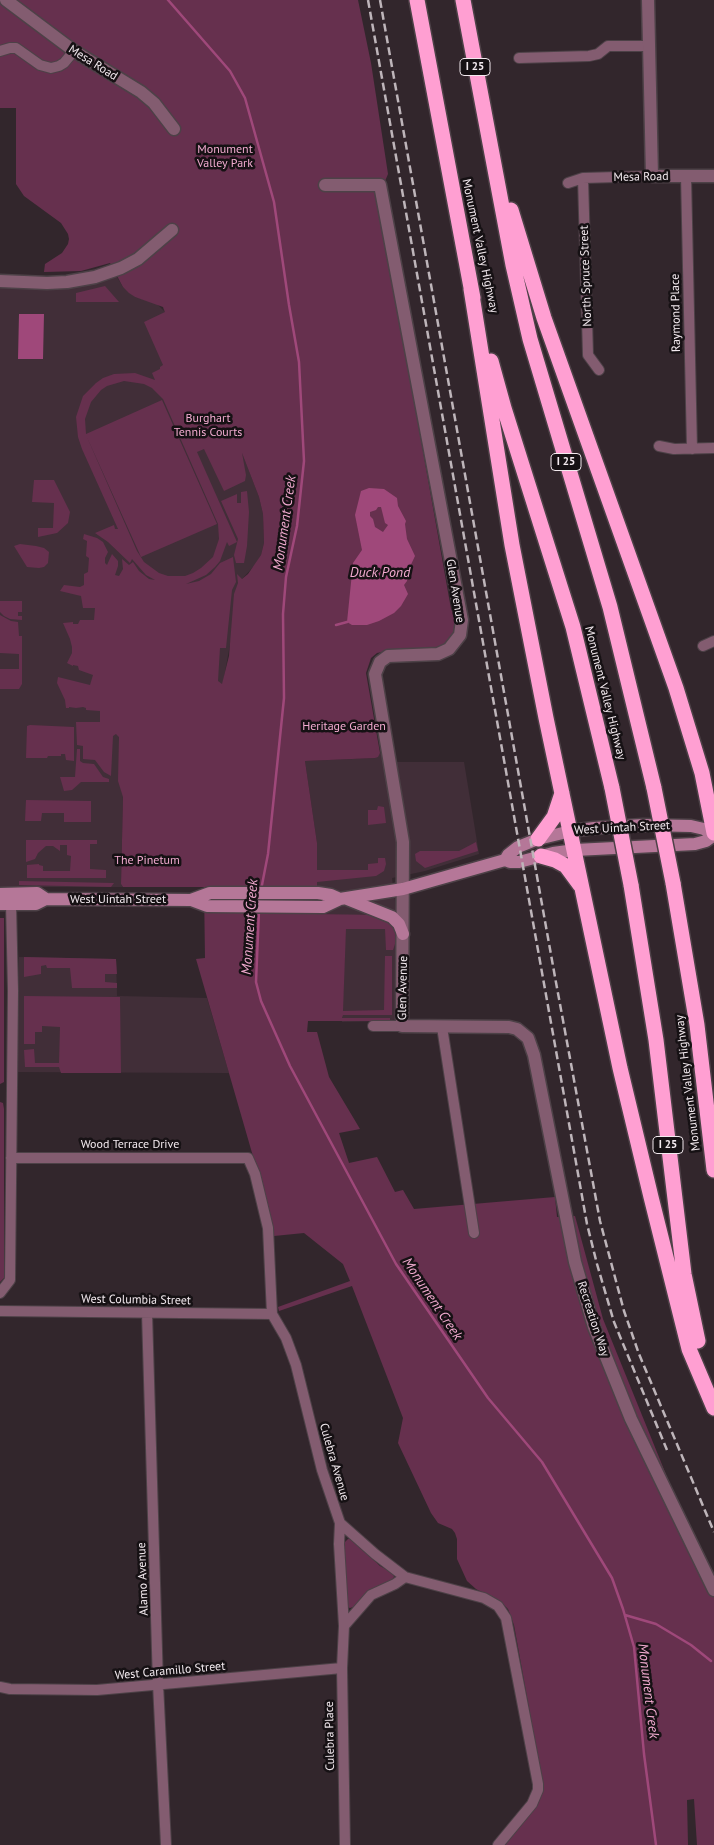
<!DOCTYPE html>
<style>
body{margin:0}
canvas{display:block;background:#32262c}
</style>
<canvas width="714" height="1845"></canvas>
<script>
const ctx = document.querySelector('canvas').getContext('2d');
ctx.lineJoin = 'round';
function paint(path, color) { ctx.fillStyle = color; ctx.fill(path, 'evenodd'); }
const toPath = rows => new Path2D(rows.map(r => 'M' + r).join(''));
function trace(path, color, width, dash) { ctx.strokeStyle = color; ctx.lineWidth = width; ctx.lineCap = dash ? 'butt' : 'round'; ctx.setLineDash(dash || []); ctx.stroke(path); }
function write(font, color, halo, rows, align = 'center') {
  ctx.font = font + ' "PT Sans",sans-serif'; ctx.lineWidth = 5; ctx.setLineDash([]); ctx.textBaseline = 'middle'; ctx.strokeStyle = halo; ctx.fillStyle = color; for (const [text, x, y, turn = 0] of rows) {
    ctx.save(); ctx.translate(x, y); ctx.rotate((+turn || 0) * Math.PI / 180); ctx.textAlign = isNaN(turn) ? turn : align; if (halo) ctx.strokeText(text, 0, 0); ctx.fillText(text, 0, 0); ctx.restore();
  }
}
paint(toPath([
 [117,277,123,287,135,297,156,303,164,311,163,307,183,328,194,345,241,450,259,497,263,514,264,543,261,555,254,566,242,579,220,699,123,797,121,884,123,887,0,887,0,288,62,289,78,287],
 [380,753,393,762,464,762,479,854,425,871,392,878,398,925,396,1019,390,1021,342,1022,346,915,317,914,317,843,305,761,375,758],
 [19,957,116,959,117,996,207,998,229,1073,17,1072]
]), '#412e38');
paint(toPath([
 [0,0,358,0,371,63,388,174,378,198,451,609,457,621,457,628,452,640,438,649,386,651,377,653,371,658,366,673,380,753,378,757,375,758,305,761,317,843,317,870,368,870,368,864,378,863,378,858,385,858,386,864,384,871,376,876,317,882,317,914,378,915,395,926,395,944,393,950,386,950,385,929,346,929,343,1011,384,1010,385,956,392,956,392,1015,343,1015,342,1018,390,1018,390,1021,308,1021,307,1032,317,1032,329,1077,360,1129,339,1133,349,1163,377,1157,395,1192,403,1190,414,1209,555,1197,557,1217,575,1216,603,1319,680,1509,714,1580,714,1845,697,1845,694,1799,687,1800,688,1845,505,1845,538,1803,543,1786,514,1625,508,1609,501,1602,476,1589,467,1581,457,1559,457,1539,455,1533,452,1529,438,1523,431,1513,398,1443,403,1418,352,1286,279,1311,278,1307,350,1281,343,1264,304,1233,274,1236,272,1222,196,959,205,958,204,887,123,887,121,884,123,797,118,781,119,737,116,734,113,736,111,776,104,772,95,760,83,759,83,746,77,745,76,722,100,722,100,711,86,710,86,708,83,707,76,708,69,707,69,708,66,708,65,700,57,683,58,677,90,685,93,675,79,670,78,666,73,665,73,666,67,663,72,653,72,647,70,639,63,623,73,622,73,624,78,624,80,620,94,620,95,608,83,608,81,596,60,591,64,585,80,587,84,585,84,574,88,572,89,558,86,556,87,541,83,539,84,534,97,538,103,542,108,552,105,558,105,563,107,565,112,554,118,561,118,566,115,575,119,576,123,569,122,559,129,565,133,562,139,571,149,579,155,580,146,575,132,559,130,563,108,542,95,533,114,525,115,529,118,529,82,449,78,437,76,417,83,396,96,383,103,378,114,374,135,373,155,380,152,373,160,369,160,367,163,365,144,322,165,312,163,307,135,297,129,293,123,287,110,263,81,271,44,272,45,264,62,253,68,244,69,239,68,234,61,223,24,196,16,184,16,108,0,108],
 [124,381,144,384,152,388,163,399,218,524,219,539,213,557,201,568,193,573,185,576,168,576,159,573,144,562,137,551,86,435,141,557,217,524,162,400,86,434,85,419,91,402,101,390,107,386],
 [204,449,224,491,245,481,246,475,242,453,259,497,263,514,264,543,261,555,248,574,242,579,237,574,238,583,234,594,229,656,222,684,218,681,220,648,226,648,232,590,236,582,233,557,220,563,211,574,199,581,186,584,206,575,215,567,220,561,227,542,229,546,237,542,197,452],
 [105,286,119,302,76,302,76,293],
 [34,480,54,480,70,512,68,523,57,533,38,537,38,528,53,528,54,503,32,502],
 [247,491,249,512,247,546,244,563,236,563,234,555,238,539,221,501,237,494,237,503,241,503,241,492],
 [20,544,36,546,44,548,49,552,48,563,44,567,39,568,27,567,14,546],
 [0,601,22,601,22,612,18,612,18,616,22,616,22,620,10,619,4,616,0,612],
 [0,615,11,621,18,622,19,636,22,636,22,684,19,689,0,689,0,669,19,669,19,654,0,653],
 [30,725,74,727,74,761,66,760,65,754,61,754,61,756,48,756,47,758,26,758,27,726],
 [77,749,80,749,80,761,83,763,94,764,103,777,109,779,109,782,81,782,72,790,64,791,60,777,75,777],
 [26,800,91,801,91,822,64,822,64,813,42,813,41,821,25,821],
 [378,806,384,807,386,823,368,825,368,810,377,810],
 [26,840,97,840,97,844,90,844,90,869,106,870,106,878,27,878,27,865,39,864,39,865,43,866,43,871,70,871,71,856,67,855,67,845,60,845,60,851,53,846,46,846,38,853,35,859,26,862],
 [476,842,478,851,425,868,416,861,415,854,420,851,459,851],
 [19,881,114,883,111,887,19,885],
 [0,918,4,918,4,1082,0,1084],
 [24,957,116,959,117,974,105,974,105,982,117,983,117,988,72,988,70,968,47,968,46,965,41,966,41,974,24,977],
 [24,996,120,997,121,1073,61,1073,59,1067,25,1067,24,1050,34,1049,35,1063,59,1063,60,1027,42,1026,42,1032,35,1032,35,1044,24,1044],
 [0,1102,3,1103,4,1109,4,1278,0,1282],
 [348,1539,351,1539,380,1566,393,1573,394,1577,392,1580,375,1588,353,1607,350,1608,347,1607,344,1543]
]), '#66304e');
paint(toPath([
 [19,314,44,314,43,359,18,359],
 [369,488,384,489,397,498,398,506,406,521,405,524,407,539,415,556,408,571,407,581,404,585,408,594,401,606,394,613,379,621,367,625,352,625,347,622,353,563,362,550,355,515,361,491],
 [378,507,381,507,385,523,388,525,383,532,375,527,373,519,370,516,370,512,376,510]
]), '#9f487a');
trace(toPath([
 [168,0,230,71,245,98,274,202,289,305,299,362,304,461,297,526,286,577,283,614,284,698,268,854,261,890],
 [336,625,347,622],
 [259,910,256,982,261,1001,290,1066,396,1264,488,1398,542,1462,612,1578,623,1609,634,1647,644,1754,656,1845],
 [625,1615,656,1624,691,1645,711,1661]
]), '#9f487a', 2.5);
const minor = toPath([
 [0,51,10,48,16,48,40,65,51,68,59,66,64,63,74,51],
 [519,58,589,56,598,54,608,46,649,46],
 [686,176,692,449],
 [583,178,588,355,599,370],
 [568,183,583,178,652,176],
 [659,446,674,449,714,448],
 [703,646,714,641],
 [373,1026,402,1026],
 [442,1027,474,1233],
 [11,1158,248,1158,255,1174,268,1228,272,1314,286,1338,296,1365,322,1470,340,1523,375,1554,405,1577,484,1598,498,1606,506,1618,538,1784,538,1790,532,1804,498,1845],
 [0,1293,10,1280,13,991,11,904],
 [0,1311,272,1314],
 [147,1313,158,1684,166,1845],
 [340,1523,339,1544,344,1626,342,1668,345,1845],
 [344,1626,371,1595,395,1584,405,1577],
 [0,1687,10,1689,97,1690,342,1668]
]);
const tertiary = toPath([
 [6,0,74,51,141,92,154,103,174,129],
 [648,0,652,176,714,176],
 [325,185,380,185,462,620,460,635,449,649,438,654,388,656,380,662,375,674,403,842,402,1026,509,1027,517,1029,528,1038,534,1055,575,1262,594,1327,631,1419,714,1590],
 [0,281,47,283,67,282,95,277,121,268,138,259,172,230]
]);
const secondary = toPath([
 [505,860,508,855,518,847,538,839,571,831,594,828,643,825,691,826,704,829,714,835],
 [0,894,37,893,46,899],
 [347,899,392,917,399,924,403,934],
 [191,900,210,893,318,893,331,895,340,899],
 [0,904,36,904,46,899,191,900,207,906,323,907,340,899,403,889,505,860,510,862,519,862,553,853,575,850,695,844,706,841,714,835]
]);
const motorway = toPath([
 [417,0,473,298],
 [463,0,513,265,530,339,610,607,654,788],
 [511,210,544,318,676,688,702,773,714,833],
 [471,289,512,545,546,718,620,1068,651,1197,689,1349,714,1408],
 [491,361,504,408,573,627,612,788],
 [538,839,554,817,562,793],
 [541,856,555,860,566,866,580,885],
 [673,883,697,1025,714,1170],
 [631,885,656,1040,684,1274,698,1341]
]);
trace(minor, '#4d4147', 12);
trace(tertiary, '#4d4147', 15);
trace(secondary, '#4d4147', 15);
trace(motorway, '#4d4147', 18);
trace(minor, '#835c70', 10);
trace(tertiary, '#835c70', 12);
trace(secondary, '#b57798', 12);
trace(motorway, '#ff9fd2', 15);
trace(toPath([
 [368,0,587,1224,597,1264,614,1322,667,1450],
 [380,0,555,977,600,1221,624,1311,639,1354,714,1532]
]), '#beb5ba', 2.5, [8, 4]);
const motorwayBridge = toPath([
 [612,788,631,885],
 [654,788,673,883]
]);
trace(motorwayBridge, '#4d4147', 18, []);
trace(motorwayBridge, '#ff9fd2', 15);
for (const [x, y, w] of [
 [475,67,30],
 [566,462,30],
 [668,1145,30]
]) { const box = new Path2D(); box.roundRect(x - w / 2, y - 8.5, w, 17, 4); ctx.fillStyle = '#161114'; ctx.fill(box); trace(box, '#f3eaef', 1); }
write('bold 11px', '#f3eaef', null, [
 ["I 25",475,67],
 ["I 25",566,462],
 ["I 25",668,1145]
]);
write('12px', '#f3eaef', '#161114', [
 ["Mesa Road",93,63,32],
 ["Mesa Road",641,177,-1],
 ["Monument Valley Highway",480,246,78],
 ["North Spruce Street",586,276,-92],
 ["Raymond Place",676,313,-91],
 ["Glen Avenue",455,591,81],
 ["Monument Valley Highway",605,693,76],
 ["West Uintah Street",622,828,-3],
 ["West Uintah Street",118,900],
 ["Glen Avenue",403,988,-89],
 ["Monument Valley Highway",688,1083,-97],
 ["Wood Terrace Drive",130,1145],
 ["West Columbia Street",136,1300,1],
 ["Recreation Way",593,1319,72],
 ["Culebra Avenue",334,1462,74],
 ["Alamo Avenue",143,1579,-92],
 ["West Caramillo Street",170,1671,-5],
 ["Culebra Place",330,1736,-91]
]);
write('12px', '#f2abd0', '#161114', [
 ["Monument",225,150],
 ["Valley Park",225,164],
 ["Burghart",208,419],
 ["Tennis Courts",208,433],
 ["Heritage Garden",344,727],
 ["The Pinetum",147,861]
]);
write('italic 14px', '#f2abd0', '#161114', [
 ["Monument Creek",285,523,-82],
 ["Duck Pond",380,573],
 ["Monument Creek",250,927,-86],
 ["Monument Creek",432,1299,56],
 ["Monument Creek",648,1691,83]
]);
</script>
